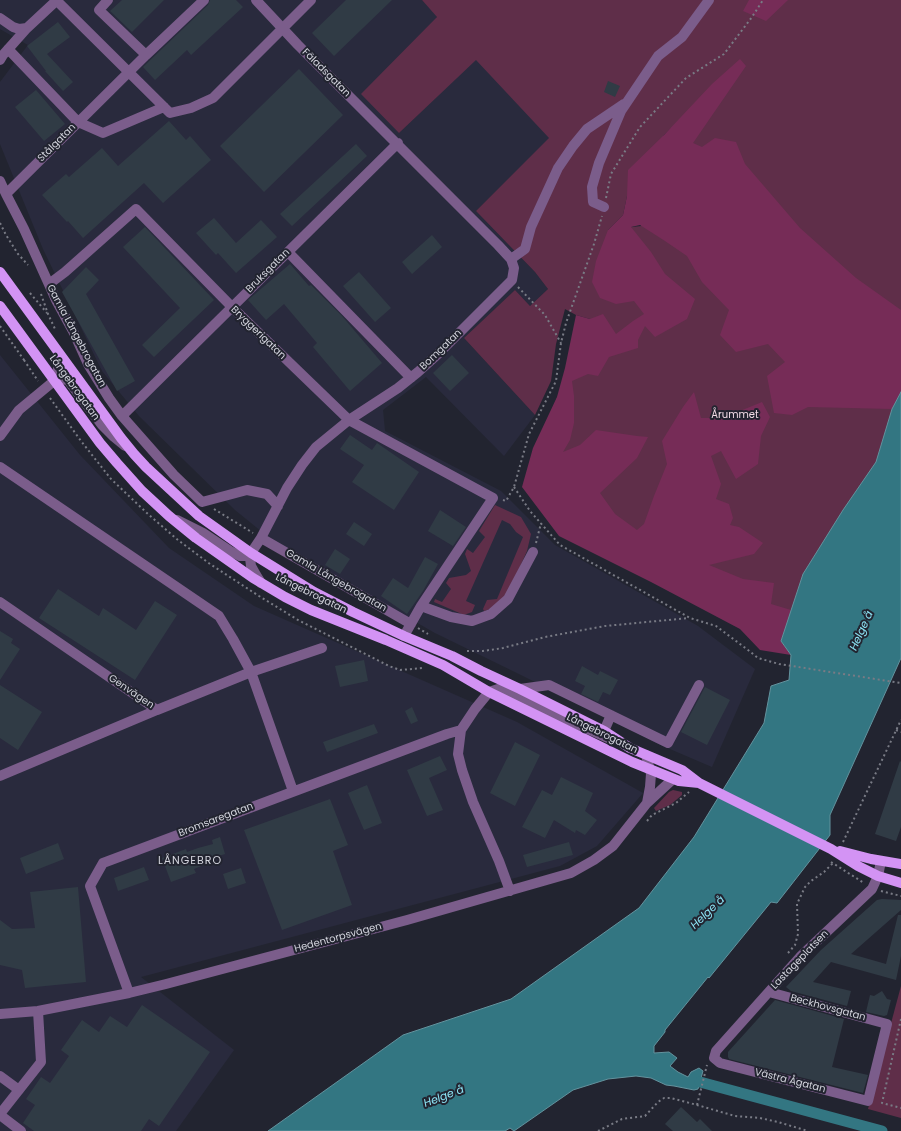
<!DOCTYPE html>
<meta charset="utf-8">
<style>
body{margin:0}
canvas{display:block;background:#222430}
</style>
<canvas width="901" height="1131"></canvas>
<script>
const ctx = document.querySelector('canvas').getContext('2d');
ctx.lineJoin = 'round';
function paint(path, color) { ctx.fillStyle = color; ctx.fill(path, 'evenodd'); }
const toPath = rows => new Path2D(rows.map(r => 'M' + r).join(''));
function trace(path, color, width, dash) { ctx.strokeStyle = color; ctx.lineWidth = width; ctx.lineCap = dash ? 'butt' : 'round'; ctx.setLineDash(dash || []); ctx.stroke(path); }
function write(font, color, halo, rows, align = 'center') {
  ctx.font = font + ' Poppins,sans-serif'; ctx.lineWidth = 4; ctx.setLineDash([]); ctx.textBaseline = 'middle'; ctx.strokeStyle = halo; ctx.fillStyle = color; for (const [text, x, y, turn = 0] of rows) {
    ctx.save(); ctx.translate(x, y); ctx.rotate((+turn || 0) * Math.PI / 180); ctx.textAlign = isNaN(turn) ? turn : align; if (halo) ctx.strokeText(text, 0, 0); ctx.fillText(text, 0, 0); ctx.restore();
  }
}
paint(toPath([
 [0,0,422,0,437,16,399,133,476,59,550,138,476,211,535,272,548,289,530,306,515,290,464,338,535,415,504,456,426,377,383,410,385,431,501,491,555,545,698,626,755,669,712,767,656,743,521,675,435,633,272,540,235,510,139,416,102,371,43,249,0,144,0,82,28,45,0,29],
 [0,355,80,455,169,548,254,606,517,722,643,793,597,846,560,866,141,977,234,1050,176,1131,0,1131]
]), '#292a3d');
paint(toPath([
 [422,0,901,0,901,455,779,641,530,462,590,319,576,315,565,309,556,344,551,381,535,415,464,338,515,290,530,306,548,289,535,272,476,211,549,138,476,60,399,133,361,94,437,17],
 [671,128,641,226,608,230,623,215,627,196,664,135],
 [495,505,521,517,531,534,527,551,514,580,505,597,494,608,484,611,483,609,487,600,497,599,523,537,516,532,510,524,502,520,466,601,475,605,472,612,464,615,434,602,435,599,442,602,451,589,446,583,449,578,466,575,471,571,465,554,467,549,473,553,485,537,479,531],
 [673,790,682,792,682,795,670,805,656,811,654,808,669,792],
 [901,986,901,1118,868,1109]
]), '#5f2e49');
paint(toPath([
 [749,0,788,0,766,21,743,11],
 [740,59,746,66,693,143,702,147,715,138,736,142,745,164,800,228,856,278,901,310,901,392,892,409,808,407,792,415,774,413,767,376,785,362,768,344,736,352,720,335,729,310,702,282,687,256,665,241,640,225,631,227,651,252,665,274,695,299,687,319,655,337,645,326,638,340,638,348,609,357,598,376,588,374,572,381,574,396,574,423,570,440,563,452,580,445,596,430,637,436,648,437,637,458,600,493,615,514,637,530,644,524,654,496,667,464,662,441,683,407,694,392,701,418,723,418,762,402,770,417,761,436,758,464,736,479,721,451,711,456,721,484,716,499,729,504,733,518,730,525,739,527,763,543,754,554,709,565,743,579,774,583,771,604,791,610,781,641,791,655,760,650,740,629,651,582,559,536,522,487,533,448,557,397,565,368,576,315,590,319,603,314,616,334,633,321,644,314,634,301,616,304,600,298,592,282,596,261,608,230,623,215,627,196,628,170,664,135,712,84]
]), '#762c57');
const water = toPath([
 [901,392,901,658,830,815,830,835,777,903,771,902,709,978,708,977,665,1030,665,1032,654,1046,654,1053,669,1052,677,1058,670,1066,678,1072,688,1077,691,1072,699,1068,703,1071,698,1089,694,1090,674,1086,666,1085,651,1078,636,1076,608,1079,573,1090,514,1131,510,1128,505,1131,268,1131,403,1035,511,999,639,908,694,837,764,723,771,686,789,680,791,655,781,641,803,574,843,510,876,462,892,409,901,392]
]);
paint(water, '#337682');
trace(water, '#63929d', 1);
trace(toPath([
 [700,1082,882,1131]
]), '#337682', 11);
paint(toPath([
 [122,0,164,0,132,32,110,11],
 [210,0,236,0,243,7,191,55,187,50,155,80,143,67,208,5],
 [346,0,392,0,334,56,312,33],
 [58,22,70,37,47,54,73,82,63,91,45,71,46,71,27,46],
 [299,69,343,115,264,192,220,146],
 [608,81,620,86,615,97,604,92],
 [36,90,65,124,44,141,15,107],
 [169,121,186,140,190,136,211,160,163,203,144,183,83,238,68,221,67,222,42,195,66,174,69,177,102,148,118,166],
 [356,144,367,156,292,226,280,214],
 [214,218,236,243,261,220,277,237,236,273,218,253,216,255,196,233],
 [145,227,214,300,154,357,142,345,180,308,123,247],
 [432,235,442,247,412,274,402,262],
 [290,264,309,286,311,285,342,316,382,363,350,391,313,347,317,343,284,304,266,320,248,300],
 [86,267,99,280,86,294,135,381,117,391,62,292],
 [359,272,391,308,375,322,343,286],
 [452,355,469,373,450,391,433,373],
 [350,435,372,450,377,443,419,472,394,510,352,482,364,465,340,449],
 [440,510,466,527,453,546,428,531],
 [354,522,372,534,364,546,346,534],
 [335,549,350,559,340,574,325,565],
 [425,557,438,564,423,591,407,614,381,596,393,578,408,588],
 [58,589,99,616,103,608,136,630,155,601,177,615,135,680,39,618],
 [0,631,13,639,11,643,20,649,0,680],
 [364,660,368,681,340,687,335,666],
 [582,666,598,675,600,671,618,680,610,695,603,692,598,702,581,694,585,686,575,681],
 [0,685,42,712,18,750,0,738],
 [705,687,730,700,707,745,681,732],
 [412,707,418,721,411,724,405,711],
 [374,724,378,733,327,752,323,742],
 [515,742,540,755,515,806,490,793],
 [440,756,447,770,429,778,443,810,427,816,407,770],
 [900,761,901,762,901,827,896,841,875,834],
 [561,777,593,793,585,811,597,820,585,835,576,830,575,833,554,820,545,838,522,827,542,790,552,795],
 [367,785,382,823,364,830,348,793],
 [330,799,348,845,333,851,352,905,282,930,244,830],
 [220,837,225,854,203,861,204,865,194,869,196,873,171,882,162,858,186,849,187,852,198,848,213,844,212,840],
 [569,842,573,855,527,867,523,855],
 [58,843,64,859,26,874,20,858],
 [144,867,149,880,118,891,114,878],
 [241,868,246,883,228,889,223,874],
 [78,887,86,982,25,988,22,970,0,965,0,920,12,929,35,928,30,892],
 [882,899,901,900,901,910,851,954,886,964,898,915,901,915,901,956,896,980,831,962,813,982,851,991,847,1006,791,991,786,987,821,950,877,900],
 [882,991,887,999,891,1000,887,1015,884,1016,866,1012,870,995,874,996],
 [775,1000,844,1019,832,1067,868,1075,863,1093,729,1059,728,1057,728,1052],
 [142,1005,210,1052,159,1126,149,1119,141,1131,34,1131,23,1123,35,1105,26,1099,41,1077,50,1083,69,1056,61,1050,82,1020,99,1032,110,1016,127,1027],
 [681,1107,697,1122,700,1119,712,1131,673,1131,665,1124]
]), '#303b45');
trace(toPath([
 [606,198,611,174,640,127,686,78,724,54,752,17,763,0],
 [0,223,6,235,18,254,28,265],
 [518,287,545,315,561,343],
 [30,293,47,313],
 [41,294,48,314,55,329],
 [0,326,24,360],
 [24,360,38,381],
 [50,398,81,441,111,479,149,515,178,540,210,564,259,596,298,620,389,666,400,670,423,668],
 [514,487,530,511,560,545,690,618,716,626,748,650,758,658,779,664,901,683],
 [503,500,506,501,514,487,529,434,556,381,561,343,566,323,594,244,602,216],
 [214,509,253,533],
 [536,543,541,523],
 [418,628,428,634],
 [467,651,483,651,503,648,545,637,605,626,689,618],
 [896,730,901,732],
 [647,821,652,815,676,803,689,792],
 [843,842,901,720],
 [831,862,864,883],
 [881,891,901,896],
 [788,953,795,945,798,934,797,904,805,887,811,881,824,872,833,863],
 [901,1019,882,1103,901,1108],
 [697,1105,707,1065],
 [598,1131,622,1119,645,1116,658,1102,664,1098,671,1098,697,1105,735,1116,760,1118,778,1122,808,1131]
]), '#797b85', 2, [2, 3]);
trace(toPath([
 [56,0,170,113,191,108,213,98,311,0],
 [108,0,99,10,146,55,204,0],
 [0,18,13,27,19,29,27,28,57,0],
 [8,49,78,122,103,133,164,107],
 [0,60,3,55,27,28],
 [0,181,6,194,24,229,56,300,73,331,88,364,109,398,122,416,174,475,202,502,247,490,267,494,278,506],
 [6,194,146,55],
 [604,207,593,202,592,187,599,163,621,111,658,56,682,37,709,0],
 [288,252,411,378],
 [511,259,525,249,531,227,558,168,573,146,587,129,624,104],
 [49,284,65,272,136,209,232,307,349,420,493,498,421,606,404,636],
 [58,353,59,364,57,373,54,381,61,379,68,380,102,425,114,437,125,446],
 [122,416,398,143],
 [0,436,19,410,54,381],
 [0,467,219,616,233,639,251,672,293,791],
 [177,520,203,533,230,551,240,556,245,556,251,553,250,558,251,566,256,575,261,583],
 [261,538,411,624],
 [251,553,261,538,287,488,302,465,316,447,349,420,398,388,418,372,438,354,512,280,514,268,511,259,498,245,298,45,256,0],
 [0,602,157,710,251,672,322,648],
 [421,606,451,617,472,621,491,614,508,599,533,552],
 [520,689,549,685,668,743,699,685],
 [604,731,611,715],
 [646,755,651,774,650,787,647,803],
 [0,776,157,710],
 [510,891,499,861,473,802,462,770,458,754,461,730,475,709,489,692,498,689,506,691,561,717,610,739],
 [769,992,887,1024,868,1101,720,1063,714,1058,716,1051,800,957,872,889,878,876,881,861],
 [129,993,90,886,103,863,447,734,461,730],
 [0,1014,38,1011,129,993,166,984,407,920,571,873,594,860,613,846,647,803,673,779],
 [0,1076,19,1090],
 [0,1114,41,1062,38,1011],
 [0,1115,21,1131]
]), '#7b5d8b', 10);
trace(toPath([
 [0,272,121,438,134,454,146,467,199,516,251,553,314,592,353,612,404,636,452,656,481,671,520,689,604,731,630,748,682,770,699,783,831,849,858,866,878,876,901,883],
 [0,306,100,443,117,463,142,491,169,516,196,538,253,578,285,597,311,610,386,640,443,665,489,692,632,762,679,781,699,783],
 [840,851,871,859,901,864]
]), '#d393f4', 10);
write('10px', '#d3d4dd', '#222430', [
 ["Fäladsgatan",326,73,45],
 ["Stålgatan",57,143,-45],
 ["Bruksgatan",268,271,-45],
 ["Bryggerigatan",258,333,44],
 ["Gamla Långebrogatan",76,336,62],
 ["Bomgatan",441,350,-44],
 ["Långebrogatan",74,388,54],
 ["Gamla Långebrogatan",336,581,30],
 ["Långebrogatan",311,594,26],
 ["Genvägen",131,692,34],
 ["Långebrogatan",602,734,26],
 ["Bromsaregatan",216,820,-21],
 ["Hedentorpsvägen",338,938,-15],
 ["Lastageplatsen",800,960,-46],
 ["Beckhovsgatan",828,1008,15],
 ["Västra Ågatan",790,1081,14]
]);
write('10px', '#f2dbe6', '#222430', [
 ["Årummet",735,415]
]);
write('italic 11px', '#8ce4f5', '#222430', [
 ["Helge å",862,631,-66],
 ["Helge å",708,913,-44],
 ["Helge å",444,1097,-21]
]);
ctx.letterSpacing = '1px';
write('11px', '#d3d4dd', '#222430', [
 ["LÅNGEBRO",190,861]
]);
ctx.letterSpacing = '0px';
</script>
